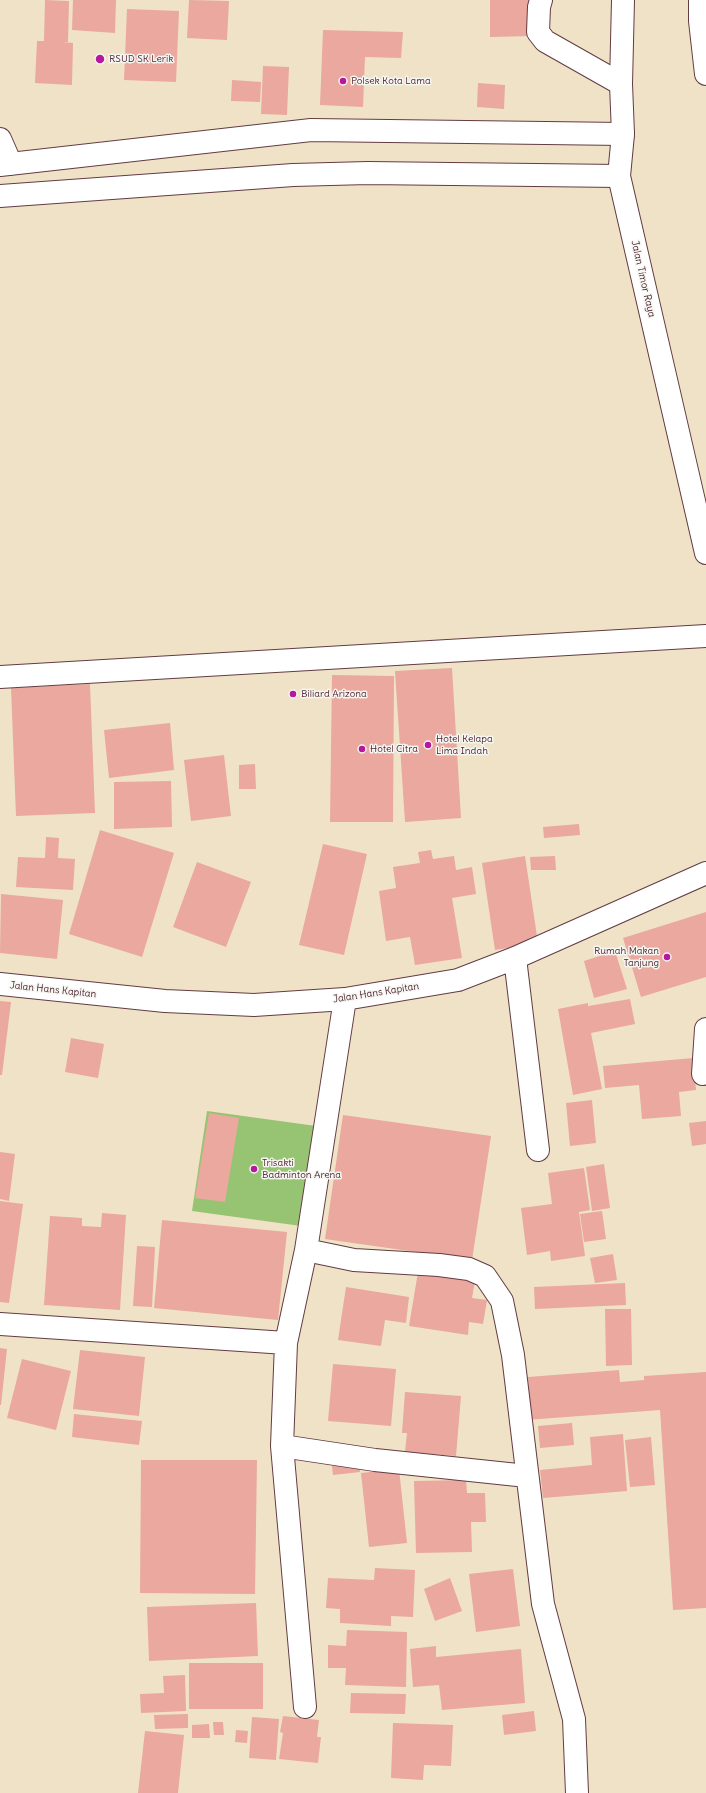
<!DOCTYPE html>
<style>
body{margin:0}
canvas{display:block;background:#efe2c7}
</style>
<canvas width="706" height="1793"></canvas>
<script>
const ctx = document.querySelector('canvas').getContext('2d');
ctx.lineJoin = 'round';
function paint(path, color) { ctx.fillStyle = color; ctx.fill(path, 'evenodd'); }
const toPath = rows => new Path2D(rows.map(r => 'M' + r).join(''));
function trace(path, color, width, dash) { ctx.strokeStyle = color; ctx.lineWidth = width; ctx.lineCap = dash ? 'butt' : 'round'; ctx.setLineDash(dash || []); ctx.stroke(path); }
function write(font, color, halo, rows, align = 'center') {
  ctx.font = font + ' Delius,sans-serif'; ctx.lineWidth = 3; ctx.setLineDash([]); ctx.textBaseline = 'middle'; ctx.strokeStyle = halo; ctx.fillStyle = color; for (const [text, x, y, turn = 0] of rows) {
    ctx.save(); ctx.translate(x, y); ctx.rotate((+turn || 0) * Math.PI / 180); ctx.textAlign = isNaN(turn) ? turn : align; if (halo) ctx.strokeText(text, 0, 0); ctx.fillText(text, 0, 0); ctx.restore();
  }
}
paint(toPath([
 [207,1111,316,1126,301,1226,192,1211]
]), '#97c472');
paint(toPath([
 [45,0,69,1,68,42,63,42,73,43,72,85,35,83,37,41,44,41],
 [73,0,116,0,115,33,72,30],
 [189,0,229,1,227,40,187,38],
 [490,0,533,0,533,36,490,37],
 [127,9,179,11,176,82,124,80],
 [323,30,403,32,401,58,365,57,363,107,320,105],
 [263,66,289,67,287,115,261,114],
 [232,80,261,82,260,102,231,101],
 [478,83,505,85,504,109,477,107],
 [452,668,461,818,405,822,395,671],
 [332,675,394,676,393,822,330,822],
 [90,684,95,813,16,816,11,688],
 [170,723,174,770,109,778,104,730],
 [224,755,231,816,191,821,184,760],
 [255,764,256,789,239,789,239,765],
 [171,781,172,827,114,829,114,782],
 [579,824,580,835,544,838,543,827],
 [100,830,174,853,142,957,69,934],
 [46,837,59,838,58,858,75,859,73,890,16,887,18,857,45,858],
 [323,844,367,854,344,955,299,945],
 [431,850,433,859,454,856,456,870,472,867,476,894,452,898,462,958,415,965,410,937,386,941,379,891,396,888,393,867,420,863,418,852],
 [525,856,538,943,495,950,482,863],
 [555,856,556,870,531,870,530,857],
 [197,862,251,882,226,947,173,927],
 [1,894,63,900,57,959,0,953],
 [706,912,706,977,641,997,623,938],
 [615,951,627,989,594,998,584,961],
 [630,999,635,1024,591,1033,602,1089,573,1095,558,1009,588,1003,588,1006],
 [0,1001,11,1002,2,1075,0,1075],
 [71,1038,104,1044,98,1078,65,1072],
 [693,1058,696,1090,679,1092,681,1116,642,1119,639,1085,605,1088,603,1066],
 [592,1100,596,1143,570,1146,566,1103],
 [209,1113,239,1118,225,1202,195,1198],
 [343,1115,491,1136,472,1260,325,1239],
 [706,1121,706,1144,692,1146,689,1123],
 [0,1152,15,1154,9,1201,0,1199],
 [604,1164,610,1208,592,1211,586,1167],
 [584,1168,590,1210,579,1212,585,1256,551,1261,550,1251,527,1255,521,1208,552,1204,548,1173],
 [0,1201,23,1204,9,1303,0,1302],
 [602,1211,606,1239,584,1242,580,1214],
 [102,1213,126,1215,120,1310,44,1305,50,1216,82,1218,82,1226,101,1227],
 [162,1220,287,1232,278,1320,154,1308],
 [137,1246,155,1247,152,1307,133,1306],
 [613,1254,617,1280,595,1283,590,1258],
 [418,1272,475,1281,472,1298,487,1300,483,1324,469,1322,468,1335,409,1326],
 [625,1283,626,1305,535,1309,534,1287],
 [346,1287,409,1297,406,1323,385,1320,381,1346,338,1340],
 [605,1309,631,1309,632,1365,606,1366],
 [0,1348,7,1349,1,1405,0,1405],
 [80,1350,145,1357,139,1416,73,1409],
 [22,1359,71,1371,56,1430,7,1418],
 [333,1364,396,1369,391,1426,328,1421],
 [619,1370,620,1382,644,1380,644,1376,706,1372,706,1608,673,1610,660,1410,526,1420,530,1411,528,1377],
 [405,1392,461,1396,456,1456,405,1452,407,1433,402,1433],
 [74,1414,142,1421,139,1445,72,1437],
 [572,1423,574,1445,540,1448,538,1426],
 [623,1434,627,1491,543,1498,540,1470,592,1465,590,1437],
 [651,1437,655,1485,630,1487,625,1440],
 [141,1460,257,1460,255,1594,140,1593],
 [359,1463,360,1472,333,1475,332,1466],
 [399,1469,407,1543,369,1547,361,1473],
 [466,1480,467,1493,485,1493,486,1522,471,1522,472,1552,416,1553,414,1481],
 [375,1568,415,1570,413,1617,391,1616,391,1626,340,1623,340,1609,326,1608,328,1578,374,1580],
 [513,1569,520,1626,476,1632,469,1574],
 [450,1578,462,1611,435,1621,424,1589],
 [256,1603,258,1656,149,1661,147,1607],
 [347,1630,407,1632,406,1687,345,1685,346,1668,328,1668,328,1645,346,1646],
 [436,1646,436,1657,521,1649,525,1703,442,1710,439,1685,413,1687,410,1649],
 [189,1663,263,1663,263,1709,189,1709],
 [185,1675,186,1711,141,1713,140,1694,164,1693,163,1676],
 [351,1693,406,1694,405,1714,350,1713],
 [534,1711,536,1731,504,1735,502,1715],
 [188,1714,188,1728,155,1729,154,1715],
 [283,1716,319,1720,317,1737,321,1737,318,1763,279,1759,283,1733,280,1732],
 [252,1717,279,1719,276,1760,249,1758],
 [213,1722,223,1722,224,1735,214,1735],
 [393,1723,453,1725,451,1766,424,1765,423,1780,391,1778],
 [209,1724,210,1738,192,1738,192,1725],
 [236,1730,248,1731,247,1743,235,1742],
 [145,1731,184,1735,178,1793,138,1793]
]), '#eaa89f');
const minor = toPath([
 [541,0,539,7,538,32,545,41,621,84],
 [700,0,700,21,706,74],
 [0,139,11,164],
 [0,165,311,130,623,134],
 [0,196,293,175,368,173,619,176],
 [0,677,706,636],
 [515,958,538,1150],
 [0,984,165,1001,254,1005,345,999,458,980,515,958,706,873],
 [345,999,306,1250,354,1260,439,1265,469,1269,485,1276,502,1301,513,1355,543,1604,574,1719,577,1793],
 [703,1074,706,1029],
 [0,1324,286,1343],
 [282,1446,375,1460,527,1476],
 [305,1707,282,1446,286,1343,306,1250]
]);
const highway = toPath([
 [623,0,621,84,623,134,619,176,706,553]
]);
trace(minor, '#633c42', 24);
trace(highway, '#633c42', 24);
trace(minor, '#fff', 22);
trace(highway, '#fff', 22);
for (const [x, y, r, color] of [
 [100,59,5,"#b5179e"],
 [343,81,4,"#b5179e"],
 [293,694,4,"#b5179e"],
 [428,745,4,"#b5179e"],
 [362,749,4,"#b5179e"],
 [667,957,4,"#b5179e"],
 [254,1169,4,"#b5179e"]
]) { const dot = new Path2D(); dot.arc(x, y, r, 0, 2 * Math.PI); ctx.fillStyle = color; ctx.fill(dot); trace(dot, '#f6f6f2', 1.5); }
write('10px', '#4a1f2b', '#f6f6f2', [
 ["RSUD SK Lerik",109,59],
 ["Polsek Kota Lama",351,81],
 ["Biliard Arizona",301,694],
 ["Hotel Kelapa",436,739],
 ["Lima Indah",436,751],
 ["Hotel Citra",370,749],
 ["Rumah Makan",659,951,"right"],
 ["Tanjung",659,963,"right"],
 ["Trisakti",262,1163],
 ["Badminton Arena",262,1175]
], 'left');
write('10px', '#4a1f2b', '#f6f6f2', [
 ["Jalan Timor Raya",643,279,77],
 ["Jalan Hans Kapitan",53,990,6],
 ["Jalan Hans Kapitan",376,993,-9]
]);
</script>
